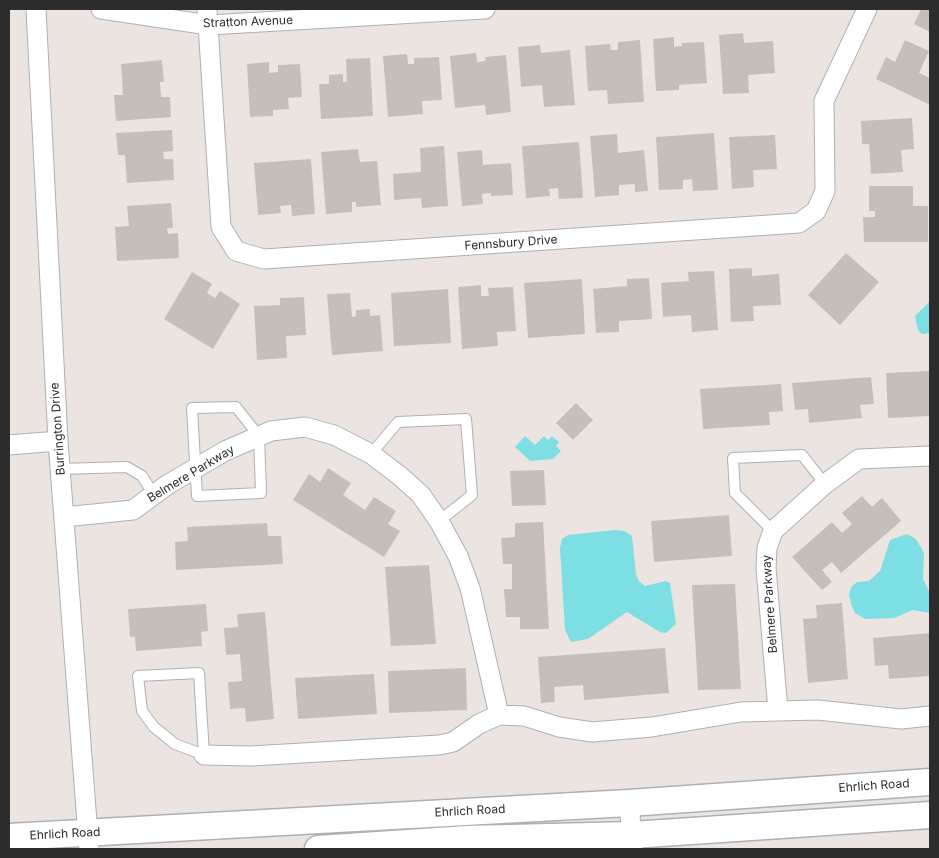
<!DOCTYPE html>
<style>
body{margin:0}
#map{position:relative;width:939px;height:858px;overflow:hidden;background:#ece4e0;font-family:Inter,sans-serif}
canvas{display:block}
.frame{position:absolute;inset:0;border:10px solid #2c2c2c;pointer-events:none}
</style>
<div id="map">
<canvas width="939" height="858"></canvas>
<div class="frame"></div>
</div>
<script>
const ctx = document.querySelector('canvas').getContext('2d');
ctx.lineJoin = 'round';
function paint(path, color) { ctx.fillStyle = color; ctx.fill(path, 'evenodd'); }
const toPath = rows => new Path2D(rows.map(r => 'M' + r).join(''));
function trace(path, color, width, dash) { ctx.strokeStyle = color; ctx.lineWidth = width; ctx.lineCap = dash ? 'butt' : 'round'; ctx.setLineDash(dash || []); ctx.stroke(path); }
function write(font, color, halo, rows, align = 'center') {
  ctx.font = font + ' Inter,sans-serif'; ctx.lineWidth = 4; ctx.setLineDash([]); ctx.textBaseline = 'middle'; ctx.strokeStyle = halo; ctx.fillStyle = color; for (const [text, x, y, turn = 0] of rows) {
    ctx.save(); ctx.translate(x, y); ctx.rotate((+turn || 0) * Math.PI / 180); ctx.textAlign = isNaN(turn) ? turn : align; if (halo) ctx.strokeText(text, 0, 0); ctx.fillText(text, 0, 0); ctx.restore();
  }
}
paint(toPath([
 [930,301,930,333,922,334,918,330,915,316],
 [525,436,535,445,544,436,548,440,552,436,559,442,556,446,561,451,553,459,530,461,515,447],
 [615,530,624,531,632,536,636,575,639,581,645,586,666,581,670,583,676,624,666,633,660,632,627,612,588,639,571,642,565,630,560,548,562,539,568,535],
 [907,534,916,539,924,553,923,579,930,593,930,613,913,610,894,618,865,619,855,613,851,604,849,595,851,587,857,582,869,581,880,571,890,540]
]), '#7ddfe4');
paint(toPath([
 [921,9,930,9,930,32,914,24],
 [743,33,744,43,773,41,775,73,748,75,749,93,723,94,719,35],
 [674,37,674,47,682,46,682,43,704,42,707,83,679,85,679,90,656,91,653,39],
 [640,40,644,102,608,104,607,90,588,91,585,46,610,44,611,50,618,50,618,42],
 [905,40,929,51,919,73,930,78,930,105,876,79,886,57,895,62],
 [540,45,541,53,570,50,575,105,544,107,542,85,521,87,518,47],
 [476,53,477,62,486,61,485,57,506,55,511,112,486,115,485,105,455,108,450,56],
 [407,54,408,64,414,64,414,58,439,57,442,100,422,101,423,114,388,117,383,56],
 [370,58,373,116,321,119,319,84,329,84,329,75,343,74,343,82,347,82,346,59],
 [162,60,164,82,160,82,161,97,170,97,171,117,116,121,114,95,123,95,121,64],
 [269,62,269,73,278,72,278,65,300,64,302,97,288,98,289,109,273,110,273,116,250,117,247,64],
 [912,118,914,149,901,150,903,172,871,174,869,144,862,144,861,121],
 [172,130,173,151,163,152,164,159,173,159,174,180,127,183,125,155,118,155,116,133],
 [714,133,718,190,693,191,692,179,683,180,683,189,659,190,656,137],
 [617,134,618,153,644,150,648,191,635,192,635,184,619,185,619,195,595,197,590,136],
 [775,135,777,169,753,170,754,187,732,189,729,137],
 [579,142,583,198,559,199,558,188,549,189,550,196,526,198,522,146],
 [444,146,448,206,422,208,421,198,394,200,393,174,421,172,420,148],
 [358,149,360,162,377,161,381,205,356,207,356,202,352,202,352,212,326,214,321,152],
 [482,150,483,165,511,163,513,195,491,196,491,193,482,194,483,204,462,206,457,152],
 [311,159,315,214,292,216,291,205,280,206,281,213,258,215,254,163],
 [869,186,913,186,913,206,928,206,928,242,864,242,863,217,875,217,875,211,869,211],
 [171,203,173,228,167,228,168,234,178,233,179,258,117,261,115,227,129,226,127,206],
 [846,253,879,282,840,325,808,295],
 [752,268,752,276,779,274,781,305,753,306,754,321,731,322,729,269],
 [714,271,718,330,692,332,691,315,663,317,661,283,689,281,688,272],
 [192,272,212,284,207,293,215,298,220,291,240,304,213,349,164,319],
 [649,278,652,319,619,321,619,332,596,333,593,289,627,286,627,279],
 [582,279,585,334,528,338,524,283],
 [481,285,481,296,489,296,488,288,513,287,516,331,497,332,498,346,462,349,458,287],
 [448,289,451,343,394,346,391,293],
 [350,293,352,317,356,316,356,310,370,309,370,316,380,315,383,351,332,355,327,294],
 [304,297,306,335,286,336,287,358,257,360,254,306,280,305,280,298],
 [930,371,930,416,888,418,886,373],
 [871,377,874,404,860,405,862,418,809,423,808,409,795,410,792,383],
 [781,384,783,411,769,412,770,425,703,429,700,389],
 [576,403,593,420,573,440,556,423],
 [328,468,351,483,343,495,365,510,374,497,396,511,388,524,400,531,384,557,293,500,309,474,320,482],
 [544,470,546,505,512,506,510,471],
 [862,496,872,507,882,498,901,521,841,573,832,562,822,570,832,582,822,590,792,557,832,522,842,533,852,524,842,513],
 [729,515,732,556,654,562,651,521],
 [543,522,549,629,520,629,520,617,506,617,504,589,512,589,512,564,503,564,501,538,515,537,515,523],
 [267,523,268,536,281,536,283,564,176,570,175,542,188,541,187,527],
 [429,565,436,644,391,646,385,567],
 [735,584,741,689,698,690,692,585],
 [842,603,848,679,808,683,803,619,817,618,816,605],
 [206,604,208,631,201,632,202,646,136,651,135,637,130,637,128,609],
 [265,612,274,719,246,722,245,708,230,709,228,682,242,681,240,654,226,655,224,628,238,627,237,614],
 [930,633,930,676,889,679,888,665,875,666,873,638],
 [665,648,669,693,584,700,583,685,554,687,555,702,541,703,538,657],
 [466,668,467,710,389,713,388,671],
 [374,674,377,714,298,719,295,678]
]), '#c5bfbb');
const lane = toPath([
 [236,407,259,436,261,493,197,496,192,408,236,407],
 [371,454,398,422,466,419,472,495,439,521],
 [60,469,127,467,142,476,154,495],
 [773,531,735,493,733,458,802,455,825,484],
 [199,673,204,755,175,744,154,727,142,711,138,676,199,673]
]);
const street = toPath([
 [36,9,58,441,89,849],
 [101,9,209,25,485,9],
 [207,9,221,227,236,251,264,259,799,223,816,211,825,191,824,101,867,9],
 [9,445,58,441],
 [64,517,133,510,167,485,225,451,271,431,305,427,334,435,371,454,400,476,421,495,439,521,458,556,470,588,499,715],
 [778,711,766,568,767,548,773,531,825,484,859,459,930,456],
 [204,755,251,756,439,745,453,742,479,724,499,715,524,716,559,727,592,732,652,727,741,712,778,711,818,710,901,719,930,716],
 [629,803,633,849]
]);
const secondary = toPath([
 [9,837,629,803,930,782],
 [318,849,468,839,632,835,930,815]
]);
trace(lane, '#acb1b7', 12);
trace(street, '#acb1b7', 21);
trace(secondary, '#acb1b7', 29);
trace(lane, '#fff', 10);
trace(street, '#fff', 19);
trace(secondary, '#fff', 26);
write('12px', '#2c2c2c', '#fff', [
 ["Stratton Avenue",248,22,-2],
 ["Fennsbury Drive",511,243,-4],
 ["Burrington Drive",58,429,-94],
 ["Belmere Parkway",191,474,-31],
 ["Belmere Parkway",770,604,-94],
 ["Ehrlich Road",874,786,-4],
 ["Ehrlich Road",470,811,-3],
 ["Ehrlich Road",65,834,-3]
]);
</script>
